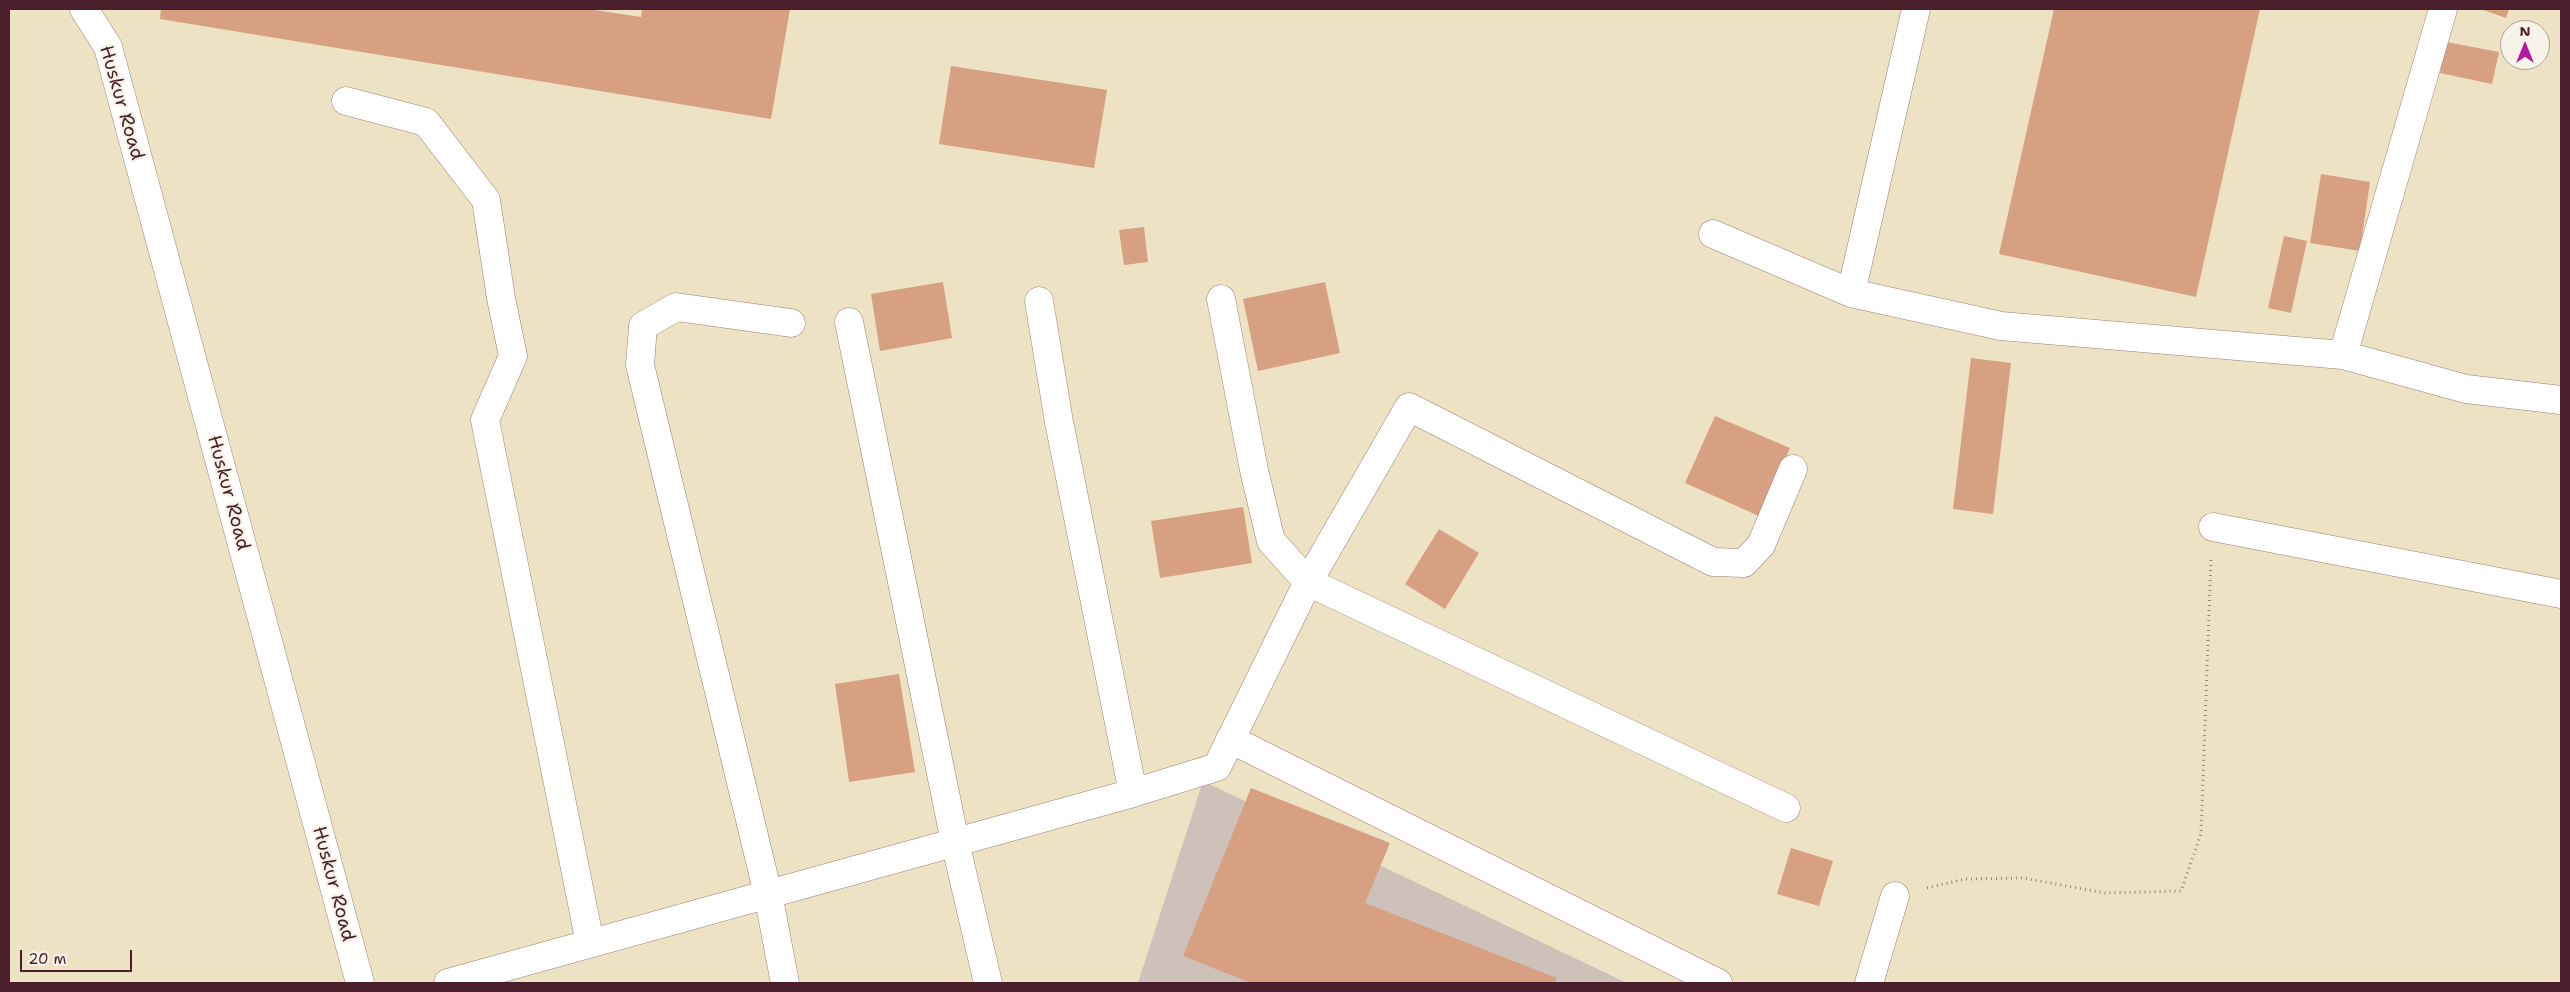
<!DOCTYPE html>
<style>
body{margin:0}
#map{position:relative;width:2570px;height:992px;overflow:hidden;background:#ede2c3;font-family:"Shantell Sans",sans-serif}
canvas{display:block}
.frame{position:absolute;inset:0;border:10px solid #4a1f2b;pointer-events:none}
.north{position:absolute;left:2500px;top:20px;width:50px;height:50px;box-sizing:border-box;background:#f7f3e8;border:1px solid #b29e9c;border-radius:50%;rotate:0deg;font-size:14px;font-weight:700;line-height:20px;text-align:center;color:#4a1f2b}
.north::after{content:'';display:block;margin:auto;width:18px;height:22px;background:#b5179e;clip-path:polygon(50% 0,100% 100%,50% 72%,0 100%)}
.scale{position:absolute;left:20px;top:950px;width:112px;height:22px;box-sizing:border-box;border:2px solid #4a1f2b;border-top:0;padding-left:6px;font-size:15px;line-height:18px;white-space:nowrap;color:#4a1f2b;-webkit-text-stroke:4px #f7f3e8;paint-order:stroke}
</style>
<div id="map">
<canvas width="2570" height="992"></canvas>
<div class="frame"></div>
<div class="north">N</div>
<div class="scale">20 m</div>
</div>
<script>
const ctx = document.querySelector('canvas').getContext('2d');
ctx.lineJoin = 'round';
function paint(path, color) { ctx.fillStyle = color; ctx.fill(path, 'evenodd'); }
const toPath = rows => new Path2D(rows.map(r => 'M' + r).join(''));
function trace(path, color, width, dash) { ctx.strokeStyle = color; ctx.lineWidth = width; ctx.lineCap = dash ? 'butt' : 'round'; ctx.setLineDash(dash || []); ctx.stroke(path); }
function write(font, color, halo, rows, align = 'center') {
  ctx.font = font + ' "Shantell Sans",sans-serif'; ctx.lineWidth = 4.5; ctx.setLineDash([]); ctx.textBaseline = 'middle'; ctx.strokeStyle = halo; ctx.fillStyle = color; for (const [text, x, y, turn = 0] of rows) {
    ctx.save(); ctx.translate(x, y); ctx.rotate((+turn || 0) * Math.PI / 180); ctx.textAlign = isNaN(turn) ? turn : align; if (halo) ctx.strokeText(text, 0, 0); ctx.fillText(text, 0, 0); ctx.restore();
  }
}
paint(toPath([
 [1203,781,1627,983,1138,983]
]), '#cec1ba');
paint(toPath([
 [161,9,588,9,641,17,642,9,790,9,771,119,160,19],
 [2054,9,2260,9,2196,297,1999,254],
 [2481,9,2509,9,2506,18],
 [2446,42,2499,52,2492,84,2440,73],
 [951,66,1107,90,1094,168,939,144],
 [2321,174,2370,182,2360,251,2310,243],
 [1144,227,1148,262,1124,265,1119,230],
 [2284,236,2307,241,2291,313,2268,308],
 [943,282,952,338,880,351,871,294],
 [1325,282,1340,353,1258,371,1243,299],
 [1971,358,2011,363,1993,514,1953,509],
 [1715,416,1790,448,1759,516,1685,483],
 [1243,507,1252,563,1160,578,1151,521],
 [1439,529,1479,553,1445,609,1405,584],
 [899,674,915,772,849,782,835,684],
 [1251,788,1390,843,1365,903,1557,978,1555,983,1251,983,1183,956],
 [1791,848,1833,861,1819,906,1777,894]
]), '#d7a082');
const minor = toPath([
 [84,9,108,47,360,983],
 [346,101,426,122,486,200,501,298,513,356,485,420,590,943],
 [1713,234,1851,293,2001,326,2343,355,2466,389,2561,400],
 [1851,293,1916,9],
 [1221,299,1254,470,1271,541,1308,582,1786,808],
 [1039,301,1059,422,1133,793],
 [849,322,955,842,988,983],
 [2343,355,2443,9],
 [2213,527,2561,594],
 [1230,739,1718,983],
 [448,983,1133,793,1217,767,1308,582,1409,407,1713,562,1744,563,1761,545,1793,469],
 [785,983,768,894,640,365,643,326,676,307,791,323],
 [1869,983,1895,896]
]);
trace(minor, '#9c8077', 29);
trace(toPath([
 [1927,888,1965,879,2023,878,2105,893,2181,891,2201,834,2211,559]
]), '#9c8077', 3, [1, 4]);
trace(minor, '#fff', 28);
write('19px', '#4a1f2b', '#f7f3e8', [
 ["Huskur Road",121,103,74],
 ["Huskur Road",228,493,75],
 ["Huskur Road",333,884,75]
]);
</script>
